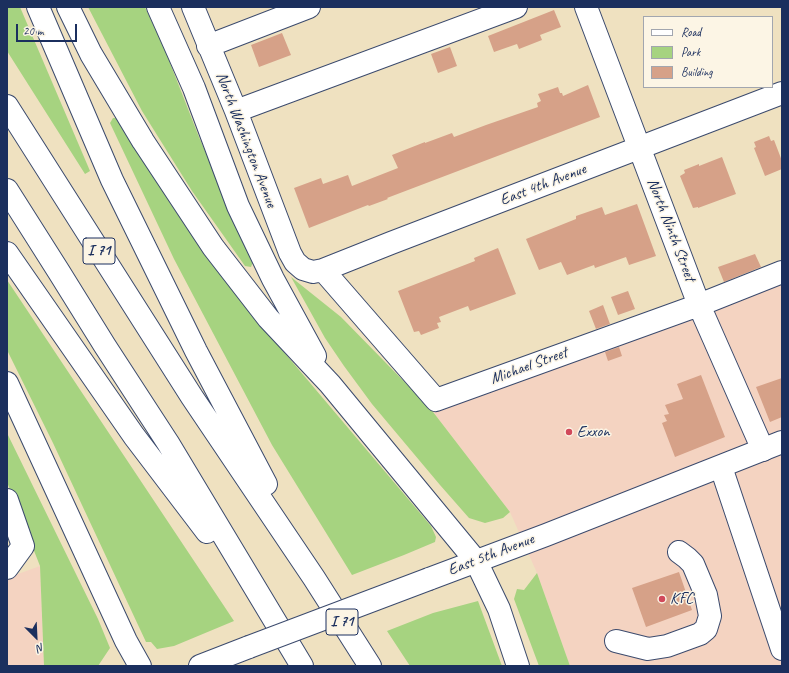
<!DOCTYPE html>
<style>
body{margin:0}
#map{position:relative;width:789px;height:673px;overflow:hidden;background:#efe1c0;font-family:Caveat,sans-serif}
canvas{display:block}
.frame{position:absolute;inset:0;border:8px solid #1b2f5e;pointer-events:none}
.legend{position:absolute;left:643px;top:16px;width:130px;height:72px;box-sizing:border-box;background:#fcf5e5;border:1px solid #a2a6af;margin:0;padding:5px 7px;list-style:none;font-size:12px;color:#1b2f5e}
.legend li{display:flex;align-items:center;gap:8px;height:20px}
.legend b{width:20px;border:1px solid #a2a6af}
.north{position:absolute;left:16px;top:617px;width:40px;height:40px;-webkit-text-stroke:3px #fcf5e5;paint-order:stroke;rotate:156deg;font-size:11px;font-weight:700;line-height:16px;text-align:center;color:#1b2f5e}
.north::after{content:'';display:block;margin:auto;width:14px;height:18px;background:#1b2f5e;clip-path:polygon(50% 0,100% 100%,50% 72%,0 100%)}
.scale{position:absolute;left:16px;top:24px;width:61px;height:18px;box-sizing:border-box;border:2px solid #1b2f5e;border-top:0;padding-left:5px;font-size:12px;line-height:14px;white-space:nowrap;color:#1b2f5e;-webkit-text-stroke:3px #fcf5e5;paint-order:stroke}
</style>
<div id="map">
<canvas width="789" height="673"></canvas>
<div class="frame"></div>
<ul class="legend">
<li><b style="height:5px;background:#fff"></b>Road</li>
<li><b style="height:11px;background:#a6d380"></b>Park</li>
<li><b style="height:11px;background:#d6a188"></b>Building</li>
</ul>
<div class="north">N</div>
<div class="scale">20 m</div>
</div>
<script>
const ctx = document.querySelector('canvas').getContext('2d');
ctx.lineJoin = 'round';
function paint(path, color) { ctx.fillStyle = color; ctx.fill(path, 'evenodd'); }
const toPath = rows => new Path2D(rows.map(r => 'M' + r).join(''));
function trace(path, color, width, dash) { ctx.strokeStyle = color; ctx.lineWidth = width; ctx.lineCap = dash ? 'butt' : 'round'; ctx.setLineDash(dash || []); ctx.stroke(path); }
function write(font, color, halo, rows, align = 'center') {
  ctx.font = font + ' Caveat,sans-serif'; ctx.lineWidth = 3; ctx.setLineDash([]); ctx.textBaseline = 'middle'; ctx.strokeStyle = halo; ctx.fillStyle = color; for (const [text, x, y, turn = 0] of rows) {
    ctx.save(); ctx.translate(x, y); ctx.rotate((+turn || 0) * Math.PI / 180); ctx.textAlign = isNaN(turn) ? turn : align; if (halo) ctx.strokeText(text, 0, 0); ctx.fillText(text, 0, 0); ctx.restore();
  }
}
paint(toPath([
 [782,273,782,666,570,666,537,573,510,512,430,408],
 [40,566,44,666,7,666,7,578]
]), '#f4d3c1');
paint(toPath([
 [7,7,20,7,90,171,85,174,7,51],
 [88,7,145,7,163,45,199,137,253,262,251,267,245,266,192,191,142,111],
 [113,118,118,118,170,203,204,253,245,306,431,526,436,537,435,542,404,555,352,575,272,445,174,259,110,123],
 [291,277,341,317,430,408,510,512,503,518,485,523,469,518,440,485,372,404,344,366,325,338],
 [7,280,234,621,174,646,157,649,151,642,146,642,53,443,7,350],
 [7,433,98,619,110,648,98,666,44,666,40,566,7,482],
 [537,573,570,666,539,666,514,599,517,589,524,590],
 [478,601,502,666,410,666,387,631,433,613]
]), '#a6d380');
paint(toPath([
 [554,10,561,27,540,35,542,40,519,49,517,44,494,52,488,36],
 [282,33,291,55,259,67,251,45],
 [450,47,457,66,438,73,431,54],
 [588,85,600,117,387,198,388,199,369,206,368,205,309,228,294,188,321,178,323,184,348,175,352,186,398,168,392,155,425,142,425,143,452,133,454,137,486,125,538,107,537,103,541,101,538,94,558,87,560,93,562,93,563,96],
 [769,136,771,141,774,140,782,161,782,169,765,176,754,148,756,147,754,142],
 [722,157,736,194,698,208,698,207,693,208,680,176,685,173,684,170,699,164,699,166],
 [637,204,656,256,629,265,626,257,595,268,594,265,567,275,561,262,539,270,526,239,576,219,576,216,602,207,605,215],
 [498,248,516,294,470,311,468,306,439,317,441,322,437,323,439,328,421,335,419,331,414,332,398,291,475,261,474,258],
 [755,254,761,267,724,282,718,267],
 [628,291,635,309,618,315,611,297],
 [603,305,610,324,596,329,589,311],
 [619,347,622,356,608,361,605,352],
 [701,375,725,437,675,457,662,423,667,421,664,415,669,414,665,405,683,399,677,384],
 [782,378,782,417,770,422,756,387],
 [679,572,692,610,646,627,632,588]
]), '#d6a188');
const minor = toPath([
 [193,7,236,111,290,253,295,262,303,269,313,272,323,270,391,243,782,93],
 [586,7,699,305,763,450],
 [208,46,309,7],
 [236,111,516,7],
 [323,270,436,400,699,305,782,272],
 [721,467,782,649],
 [7,500,23,546,7,568],
 [616,641,648,649,667,646,700,634,706,629,710,616,706,595,693,564,687,558,679,552]
]);
const major = toPath([
 [429,579,546,535,782,442],
 [200,666,249,647]
]);
const highway = toPath([
 [38,7,112,180,196,351,266,484],
 [68,7,91,54,143,141,213,247,268,318,330,384,476,561,499,609,518,666],
 [158,7,194,88,238,206,273,279,315,356],
 [7,106,192,397,314,578,370,666],
 [7,190,59,272,105,346,168,443,302,666],
 [7,253,134,436,207,532],
 [7,383,126,641,140,666]
]);
trace(minor, '#3b4a6d', 24);
trace(major, '#3b4a6d', 24);
trace(highway, '#3b4a6d', 24);
trace(minor, '#fff', 22);
trace(major, '#fff', 22);
trace(highway, '#fff', 22);
const majorBridge = toPath([
 [249,647,429,579]
]);
trace(majorBridge, '#3b4a6d', 24, []);
trace(majorBridge, '#fff', 22);
for (const [x, y, r, color] of [
 [569,432,4,"#d1495b"],
 [662,599,4,"#d1495b"]
]) { const dot = new Path2D(); dot.arc(x, y, r, 0, 2 * Math.PI); ctx.fillStyle = color; ctx.fill(dot); trace(dot, '#fcf5e5', 1.5); }
for (const [x, y, w] of [
 [99,251,32],
 [342,622,32]
]) { const box = new Path2D(); box.roundRect(x - w / 2, y - 13, w, 26, 3); ctx.fillStyle = '#fcf5e5'; ctx.fill(box); trace(box, '#1b2f5e', 1); }
write('bold 15px', '#1b2f5e', null, [
 ["I 71",99,251],
 ["I 71",342,622]
]);
write('16px', '#1b2f5e', '#fcf5e5', [
 ["North Washington Avenue",246,140,69],
 ["East 4th Avenue",543,185,-21],
 ["North Ninth Street",671,230,69],
 ["Michael Street",529,366,-20],
 ["East 5th Avenue",491,555,-21]
]);
write('16px', '#1b2f5e', '#fcf5e5', [
 ["Exxon",577,432],
 ["KFC",670,599]
], 'left');
</script>
